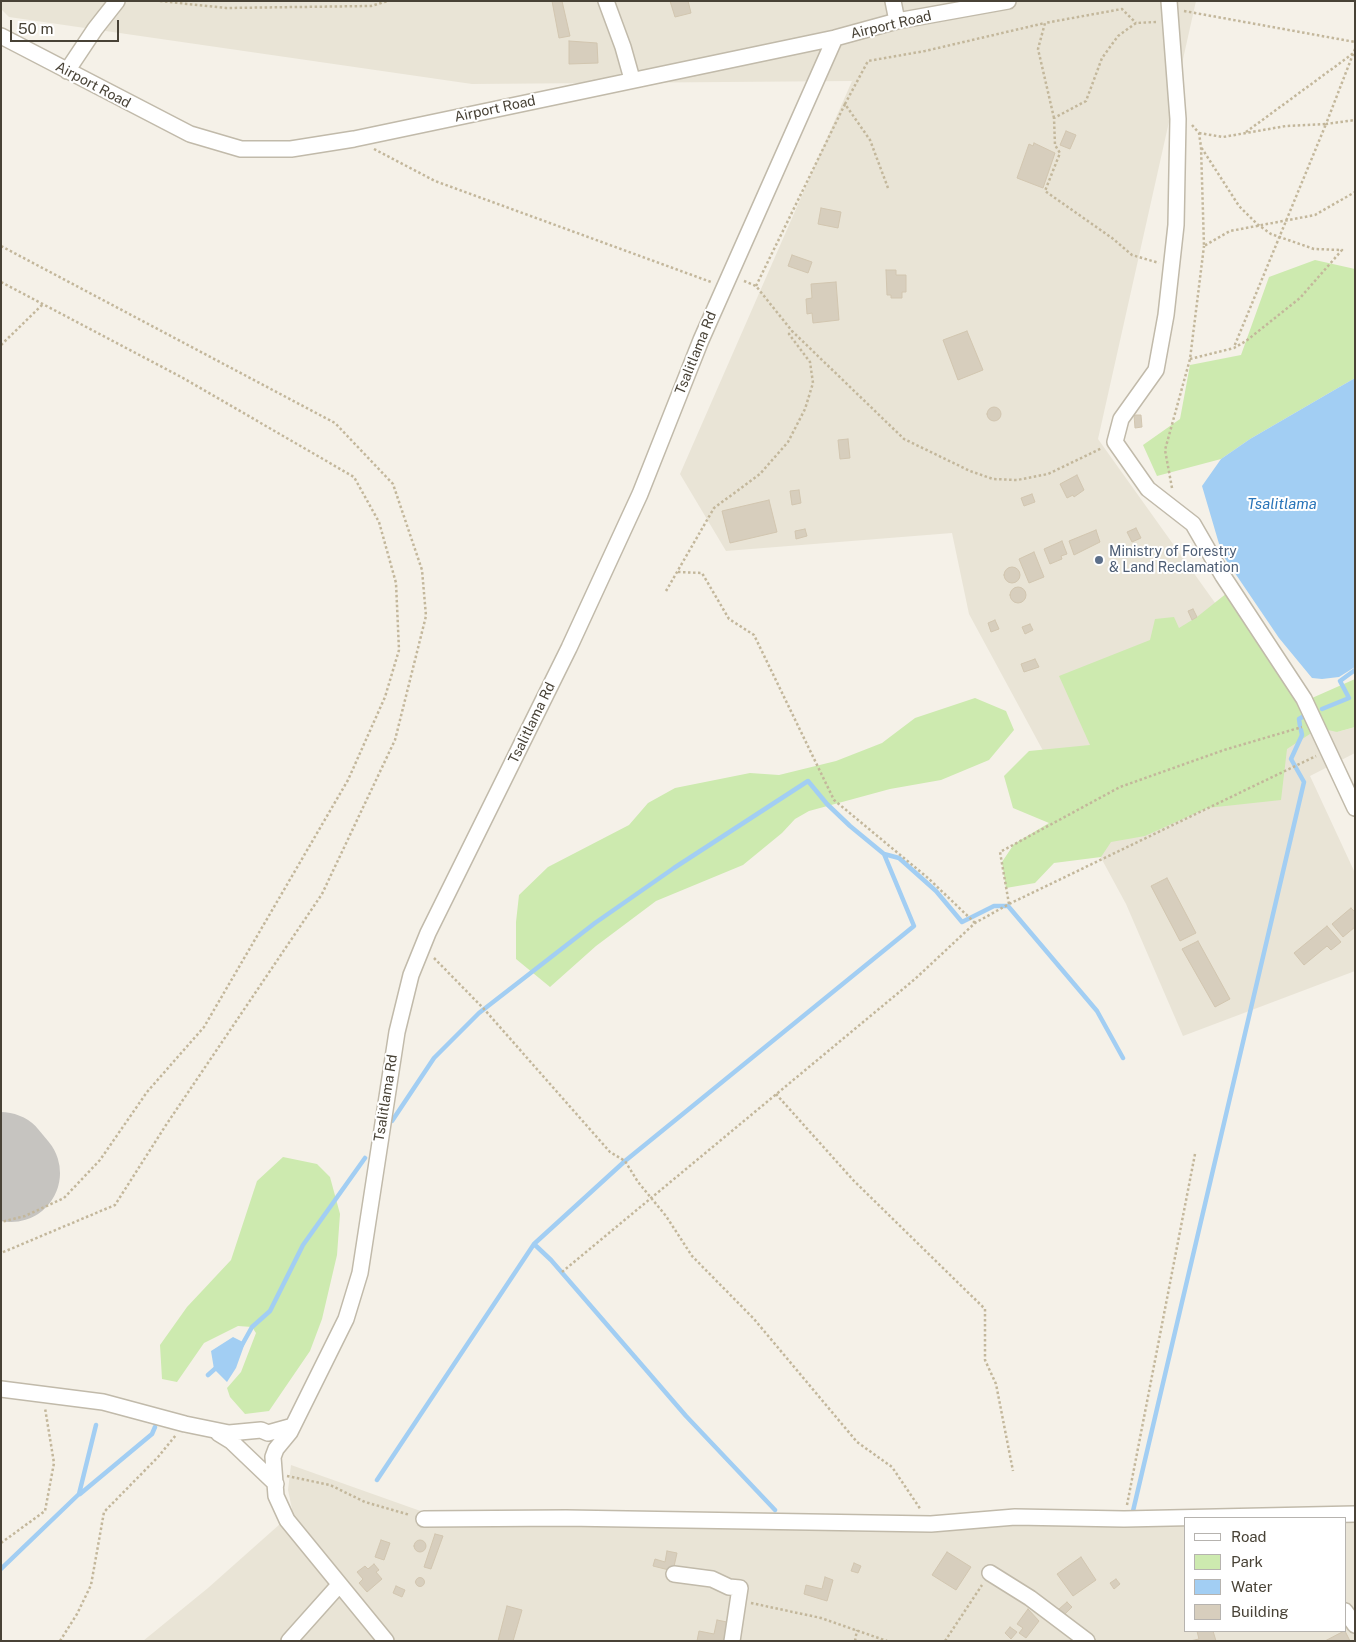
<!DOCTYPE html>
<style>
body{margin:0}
#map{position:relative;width:1356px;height:1642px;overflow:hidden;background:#f5f1e8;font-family:"Public Sans",sans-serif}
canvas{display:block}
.frame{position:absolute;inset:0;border:2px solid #484236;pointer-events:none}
.legend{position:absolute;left:1184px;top:1517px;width:162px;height:115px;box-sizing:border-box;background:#fff;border:1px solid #b6b3af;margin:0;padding:6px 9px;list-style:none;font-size:15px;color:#484236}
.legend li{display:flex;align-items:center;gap:10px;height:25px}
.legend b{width:25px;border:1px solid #b6b3af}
.scale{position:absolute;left:10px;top:20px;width:109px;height:22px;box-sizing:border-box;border:2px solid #484236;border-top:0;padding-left:6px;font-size:15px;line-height:18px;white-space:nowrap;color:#484236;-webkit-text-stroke:4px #fff;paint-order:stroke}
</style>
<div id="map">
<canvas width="1356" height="1642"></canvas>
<div class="frame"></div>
<ul class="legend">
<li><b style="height:6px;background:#fff"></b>Road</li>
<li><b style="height:14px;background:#cdeaaf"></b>Park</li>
<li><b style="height:14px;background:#a2cef3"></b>Water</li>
<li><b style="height:14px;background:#d7cebd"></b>Building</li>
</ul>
<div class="scale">50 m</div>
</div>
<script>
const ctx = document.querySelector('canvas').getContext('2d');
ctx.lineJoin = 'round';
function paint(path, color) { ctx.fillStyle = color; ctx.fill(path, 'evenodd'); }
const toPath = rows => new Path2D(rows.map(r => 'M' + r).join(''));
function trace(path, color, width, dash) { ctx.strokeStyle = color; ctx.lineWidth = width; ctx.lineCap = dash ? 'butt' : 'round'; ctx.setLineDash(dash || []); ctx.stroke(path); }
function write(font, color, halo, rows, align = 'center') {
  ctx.font = font + ' "Public Sans",sans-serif'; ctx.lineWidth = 4; ctx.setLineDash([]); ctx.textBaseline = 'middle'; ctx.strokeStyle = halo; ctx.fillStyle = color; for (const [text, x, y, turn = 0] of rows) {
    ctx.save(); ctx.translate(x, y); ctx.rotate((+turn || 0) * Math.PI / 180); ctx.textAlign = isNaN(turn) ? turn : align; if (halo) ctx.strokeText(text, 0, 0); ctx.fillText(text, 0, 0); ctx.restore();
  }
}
paint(toPath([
 [1,1,1196,1,1098,439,1228,621,1337,732,1355,727,1355,753,1310,776,1355,873,1355,971,1183,1036,1126,904,969,614,952,533,726,551,680,474,852,81,472,84,9,17,1,9],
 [291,1465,429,1514,903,1516,1013,1513,1113,1514,1198,1509,1355,1509,1355,1641,143,1641,208,1588,280,1524,292,1509,288,1490],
 [1185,1518,1345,1518,1345,1631,1185,1631]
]), '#e9e4d6');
paint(toPath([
 [1315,260,1355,269,1355,378,1250,439,1221,459,1157,476,1143,445,1180,419,1190,365,1241,355,1269,277],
 [1227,593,1303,702,1355,679,1355,727,1337,732,1319,728,1287,749,1281,800,1207,808,1145,836,1111,842,1101,857,1054,863,1035,883,1006,888,1002,862,1014,844,1049,823,1013,808,1004,776,1029,751,1090,745,1059,676,1150,640,1155,619,1174,617,1179,628,1197,617],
 [975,698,1006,711,1014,730,989,760,941,780,890,789,809,811,795,819,782,833,743,865,656,901,596,946,550,987,516,959,516,922,519,895,548,867,629,825,648,803,675,788,750,773,779,775,836,761,882,743,915,718],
 [283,1157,317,1164,330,1177,340,1214,337,1255,322,1319,310,1351,269,1411,245,1414,230,1397,227,1388,241,1372,256,1333,252,1327,238,1326,204,1343,177,1382,162,1379,160,1345,187,1307,231,1260,257,1181]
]), '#cdeaaf');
paint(toPath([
 [1355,378,1355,667,1339,677,1322,679,1312,678,1279,638,1222,554,1202,486,1221,459,1250,439],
 [233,1337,245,1343,236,1368,227,1382,214,1369,211,1351]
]), '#a2cef3');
trace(toPath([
 [1322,709,1349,698,1340,681,1355,670],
 [1300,726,1299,719,1304,716],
 [392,1121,434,1058,479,1013,595,923,674,868,808,781,827,804,850,826,884,854,899,858,936,891,962,922,994,906,1008,906,1097,1011,1123,1058],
 [534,1244,551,1260,686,1416,775,1510],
 [242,1345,252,1327,270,1311,303,1245,365,1158],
 [208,1375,217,1367],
 [377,1480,534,1244,625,1161,914,926,884,854],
 [80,1494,152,1434,155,1427],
 [1133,1511,1304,782,1291,759,1302,735,1301,730],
 [1,1569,79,1494,96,1425]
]), '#a2cef3', 4.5);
trace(toPath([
 [1,1161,11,1173]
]), '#c6c4c0', 98);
const building = toPath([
 [552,1,562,1,570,36,559,38,552,1],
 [670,1,688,1,691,13,675,17,670,1],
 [569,41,597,43,598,63,569,64,569,41],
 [1066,131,1076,135,1070,149,1060,145,1066,131],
 [1034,143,1055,153,1043,188,1017,178,1029,144,1033,146,1034,143],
 [821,208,841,212,838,228,818,224,821,208],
 [792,255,812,262,808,273,788,266,792,255],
 [886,270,896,270,896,275,906,275,906,292,902,292,902,298,891,298,891,295,887,295,886,270],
 [836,282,839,320,813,323,812,313,807,314,806,299,812,298,811,284,836,282],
 [967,331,983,370,958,380,943,340,967,331],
 '987 414a7 7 0 1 1 14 0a7 7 0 1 1-14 0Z',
 [1134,415,1141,415,1142,427,1135,428,1134,415],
 [848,439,850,458,840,459,838,440,848,439],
 [1077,475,1084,490,1074,497,1073,495,1067,498,1060,484,1077,475],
 [799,490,801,503,792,505,790,491,799,490],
 [1032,494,1035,502,1024,506,1021,498,1032,494],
 [769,500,777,532,730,543,722,511,769,500],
 [1136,528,1141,538,1132,542,1127,532,1136,528],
 [805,529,807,536,796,539,795,531,805,529],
 [1096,530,1100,542,1074,555,1069,541,1096,530],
 [1062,541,1067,554,1061,556,1062,559,1050,564,1044,549,1062,541],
 [1034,552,1044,577,1029,583,1019,559,1034,552],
 '1004 575a8 8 0 1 1 16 0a8 8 0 1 1-16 0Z',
 '1010 595a8 8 0 1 1 16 0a8 8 0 1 1-16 0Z',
 [1193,609,1197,617,1192,620,1188,611,1193,609],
 [995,620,999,629,991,632,988,623,995,620],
 [1030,624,1033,630,1025,634,1022,627,1030,624],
 [1035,659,1039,667,1024,672,1021,664,1035,659],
 [1167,878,1196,933,1180,941,1151,886,1167,878],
 [1351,908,1355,912,1355,927,1343,937,1332,924,1351,908],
 [1327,926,1341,942,1331,950,1327,946,1304,965,1294,953,1327,926],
 [1198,941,1230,999,1215,1007,1182,949,1198,941],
 [435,1534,443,1536,431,1569,424,1567,435,1534],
 [381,1540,390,1543,384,1560,375,1557,381,1540],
 '414 1546a6 6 0 1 1 12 0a6 6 0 1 1-12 0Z',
 [667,1551,677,1553,673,1571,653,1566,655,1559,665,1562,667,1551],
 [947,1552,971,1567,956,1590,932,1575,947,1552],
 [1081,1557,1096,1580,1073,1596,1057,1574,1081,1557],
 [854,1563,861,1566,858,1573,851,1571,854,1563],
 [374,1564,379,1570,376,1572,382,1579,367,1592,359,1583,363,1579,357,1572,365,1566,368,1569,374,1564],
 [825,1577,833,1580,827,1601,804,1594,806,1585,822,1589,825,1577],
 '415.5 1582a4.5 4.5 0 1 1 9 0a4.5 4.5 0 1 1-9 0Z',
 [1116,1579,1120,1584,1114,1589,1110,1583,1116,1579],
 [396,1586,405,1590,402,1597,393,1593,396,1586],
 [1067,1602,1072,1607,1064,1615,1059,1609,1067,1602],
 [507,1606,522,1610,513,1641,498,1641,507,1606],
 [1028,1609,1039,1621,1026,1638,1019,1633,1023,1628,1017,1624,1028,1609],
 [717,1620,727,1622,724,1641,697,1641,699,1631,714,1634,717,1620],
 [1010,1627,1017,1632,1011,1639,1005,1633,1010,1627],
 [1197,1631,1213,1631,1216,1641,1190,1641,1199,1639,1197,1631],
 [1345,1631,1350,1641,1325,1641,1344,1631,1345,1631]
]);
paint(building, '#d7cebd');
trace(building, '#d2c6b0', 1);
const minor = toPath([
 [606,1,623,47,632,79],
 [893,1,897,21],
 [1169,1,1178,119,1176,225,1166,315,1156,370,1121,419,1115,442,1148,489,1193,524,1223,576,1304,699,1355,808],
 [1,36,190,134,241,149,291,149,354,139,835,38,897,21,1008,1],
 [67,71,95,29,117,1],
 [1,1389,103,1402,185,1424,229,1433,261,1430,268,1433,293,1426],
 [218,1433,231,1441,276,1484],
 [424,1519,566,1518,931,1524,1015,1517,1124,1519,1355,1514],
 [990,1573,1030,1598,1087,1641],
 [674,1574,712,1579,729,1587,740,1588,732,1641],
 [1345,1611,1355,1625],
 [289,1641,339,1585],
 [386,1641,287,1520,276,1496,273,1457,276,1449,290,1432,346,1319,360,1273,397,1032,411,975,428,933,569,648,640,494,701,340,835,38]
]);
trace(minor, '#c1baaa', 18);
trace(toPath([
 [160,1,226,8,371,6,388,1],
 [1184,11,1355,42],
 [1156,22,1136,23,1118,36,1102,58,1086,101,1054,118,1055,145,1060,153,1045,191,1112,238,1132,255,1159,263],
 [1355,49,1326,124,1355,120],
 [1054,118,1038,49,1045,23,1122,9,1136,23],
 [1192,125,1199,133,1201,147,1204,246,1230,231,1315,215,1355,192],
 [1246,132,1355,52],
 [1199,133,1223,137,1286,126,1326,124,1234,347],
 [374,149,435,181,711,282],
 [888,188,870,140,845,104,868,61,925,51,1045,23],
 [1,246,335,423,393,484,422,570,426,616,395,740,322,894,166,1125,115,1205,1,1253],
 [744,281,756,286,792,331,904,439,970,471,993,479,1017,480,1048,474,1102,448],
 [1,282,183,378,354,477,379,522,396,583,399,650,385,697,348,780,204,1027,147,1092,100,1160,64,1198,25,1216,1,1222],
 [756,286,845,104],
 [1,345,43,304],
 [1190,359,1234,348,1246,341,1300,298,1342,250,1314,249,1271,234,1257,224,1239,206,1201,147],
 [1172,488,1165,450,1190,359,1204,246],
 [678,572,702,573,729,619,754,635,834,800,928,878,975,923],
 [666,591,714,508,760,474,788,442,805,409,813,383,810,362,789,334,792,331],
 [1009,904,1000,852,1120,787,1224,750,1302,727],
 [434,958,484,1009,610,1152,625,1161,638,1182,666,1216,692,1256,754,1319,857,1442,892,1467,921,1510],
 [776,1094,854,1181,985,1309,985,1360,996,1384,1013,1471],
 [562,1272,915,979,975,923,1009,904,1316,756],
 [287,1476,330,1485,365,1502,410,1515],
 [1127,1505,1195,1154],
 [1,1543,45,1511,54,1463,45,1408],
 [751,1603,821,1618,887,1641],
 [60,1641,77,1614,91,1585,104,1512,158,1457,176,1435],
 [855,1641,857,1630],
 [945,1641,982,1585]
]), '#c3b79b', 2.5, [2.5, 2.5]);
trace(minor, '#fff', 15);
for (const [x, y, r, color] of [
 [1099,560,5,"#5c6f8a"]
]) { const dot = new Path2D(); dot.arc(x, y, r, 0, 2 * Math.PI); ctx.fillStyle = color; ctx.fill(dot); trace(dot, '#fff', 2); }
write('14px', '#484236', '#fff', [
 ["Airport Road",891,25,-13],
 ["Airport Road",93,85,28],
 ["Airport Road",495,109,-12],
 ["Tsalitlama Rd",696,353,-68],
 ["Tsalitlama Rd",532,723,-64],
 ["Tsalitlama Rd",386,1098,-81]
]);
write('14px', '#4e5e75', '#fff', [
 ["Ministry of Forestry",1109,552],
 ["& Land Reclamation",1109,568]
], 'left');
write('italic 15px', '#2a75b9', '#fff', [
 ["Tsalitlama",1282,504]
]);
</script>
